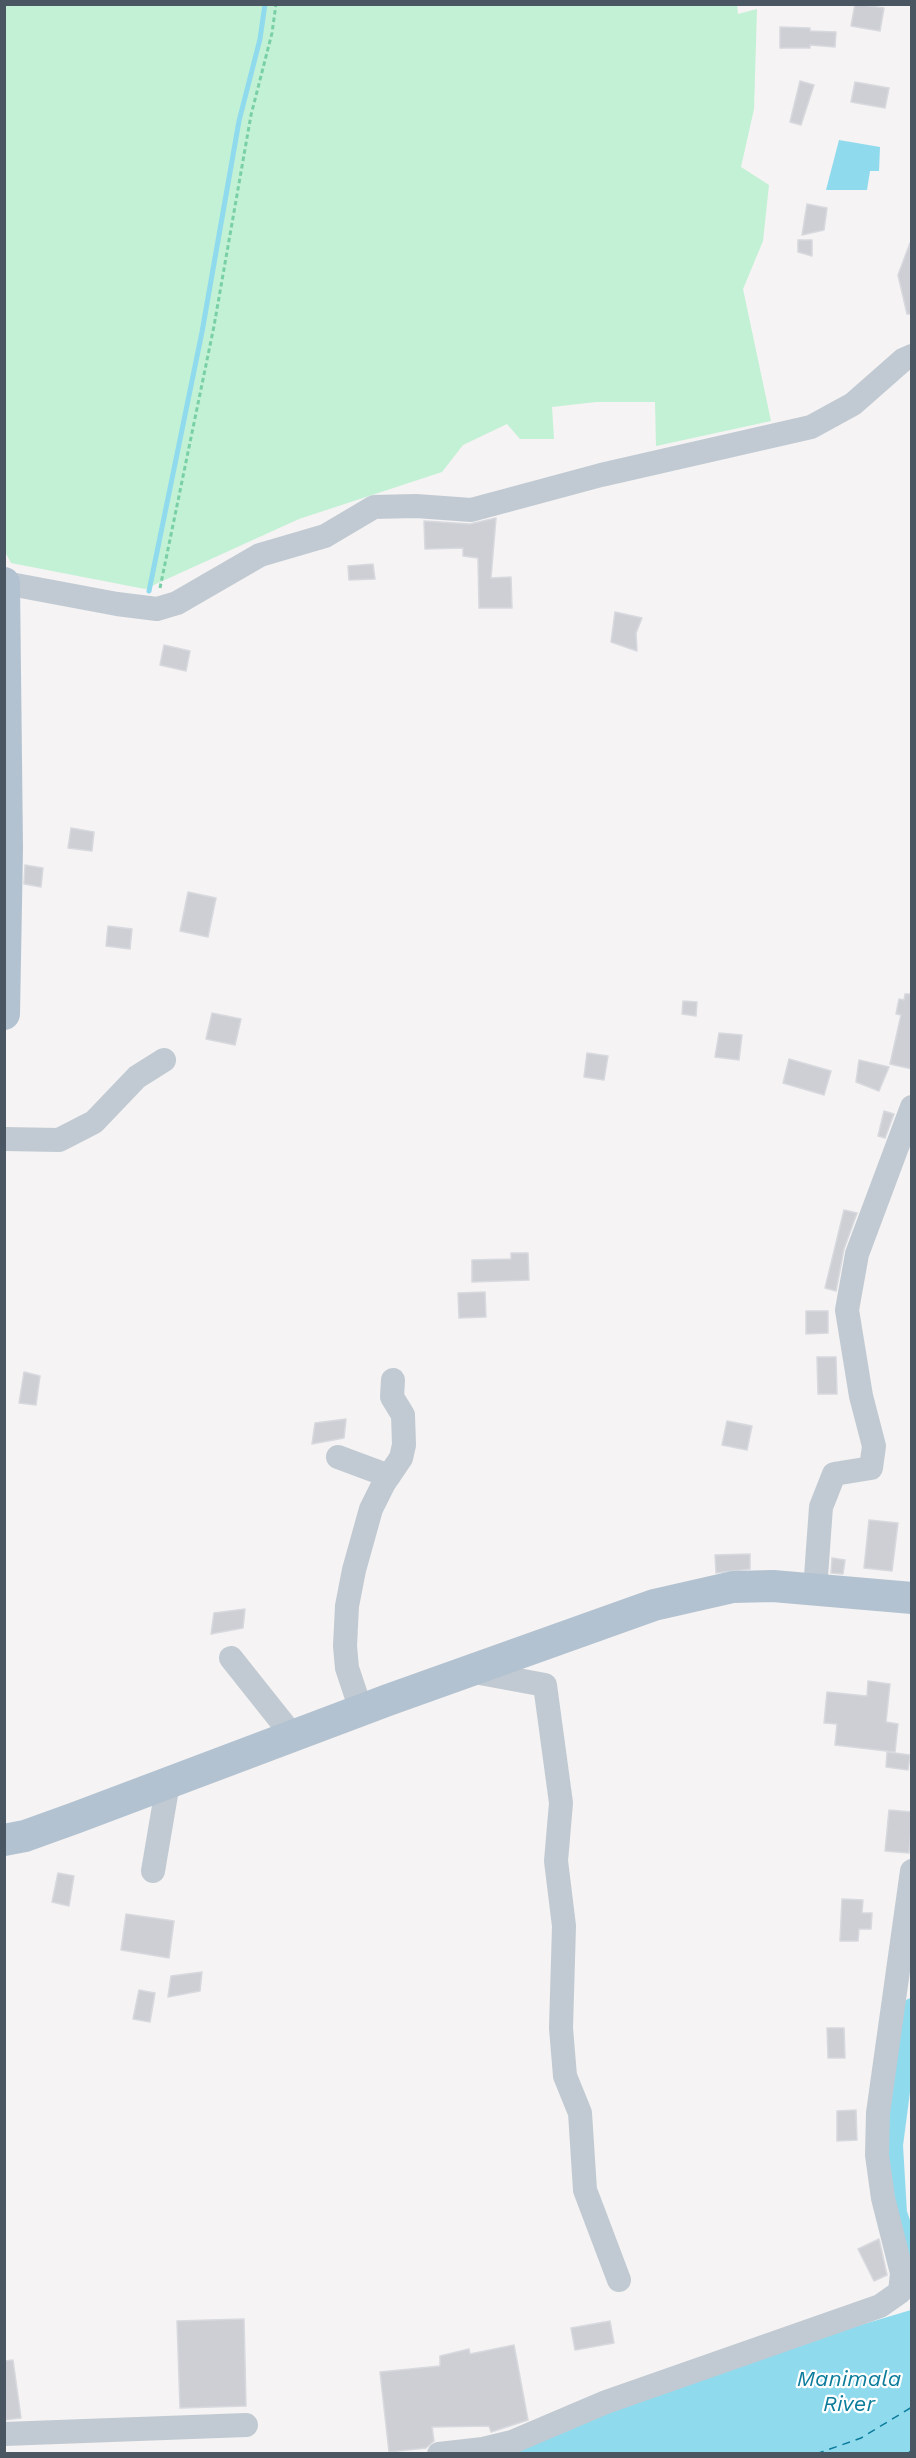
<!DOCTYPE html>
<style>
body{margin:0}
#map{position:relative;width:916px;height:2458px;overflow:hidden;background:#f5f3f3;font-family:"Work Sans",sans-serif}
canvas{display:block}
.frame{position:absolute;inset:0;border:6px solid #4a5661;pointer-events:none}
</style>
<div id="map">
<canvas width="916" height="2458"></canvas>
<div class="frame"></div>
</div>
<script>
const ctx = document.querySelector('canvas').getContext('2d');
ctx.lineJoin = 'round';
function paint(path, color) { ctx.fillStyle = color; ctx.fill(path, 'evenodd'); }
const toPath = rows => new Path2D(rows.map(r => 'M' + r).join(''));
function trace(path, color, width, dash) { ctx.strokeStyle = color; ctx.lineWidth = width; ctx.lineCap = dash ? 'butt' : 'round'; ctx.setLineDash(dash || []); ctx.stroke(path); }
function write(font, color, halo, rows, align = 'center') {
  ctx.font = font + ' "Work Sans",sans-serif'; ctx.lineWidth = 4.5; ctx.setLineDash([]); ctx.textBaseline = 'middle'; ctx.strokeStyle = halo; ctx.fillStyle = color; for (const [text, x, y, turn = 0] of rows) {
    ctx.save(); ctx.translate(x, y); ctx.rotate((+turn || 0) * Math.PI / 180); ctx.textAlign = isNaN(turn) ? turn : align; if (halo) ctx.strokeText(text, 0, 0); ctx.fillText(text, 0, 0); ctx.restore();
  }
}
paint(toPath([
 [737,4,738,14,757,9,754,109,741,167,769,185,763,241,743,289,771,421,656,446,655,402,596,402,552,407,554,439,520,439,507,424,463,445,442,472,299,519,145,589,11,563,4,550,5,5]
]), '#c3f1d5');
paint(toPath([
 [839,140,880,147,879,171,870,171,867,190,826,190],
 [911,2310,911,2453,509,2454,716,2368]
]), '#90daee');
trace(toPath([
 [149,591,202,332,239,121,260,39,265,4]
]), '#90daee', 5);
trace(toPath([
 [912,2007,894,2145,898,2213,912,2254]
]), '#90daee', 18);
trace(toPath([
 [816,2454,861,2438,912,2407],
 [907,2454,912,2450]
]), '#0c7c9b', 1.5, [8, 6]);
const building = toPath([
 [855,4,884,8,880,31,851,26,855,4],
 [780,27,810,28,810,31,836,32,835,47,810,45,810,48,780,48,780,27],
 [800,81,814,85,801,125,790,122,800,81],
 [855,82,889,88,885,108,851,102,855,82],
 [807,204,827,208,824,230,802,235,807,204],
 [798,240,812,240,812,256,798,252,798,240],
 [910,243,912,314,907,314,898,275,910,243],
 [496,518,491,578,511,577,512,608,479,608,478,558,463,556,463,548,425,549,424,521,470,524,496,518],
 [373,564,375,579,349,580,348,566,373,564],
 [615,612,642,618,636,633,637,651,611,642,615,612],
 [164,645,190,651,186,671,160,665,164,645],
 [71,828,94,832,92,851,68,848,71,828],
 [25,865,43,868,41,887,24,884,25,865],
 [188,892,216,898,208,937,180,931,188,892],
 [108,926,132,929,130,949,106,946,108,926],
 [905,994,912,994,912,1069,890,1064,901,1015,896,1014,899,999,904,1000,905,994],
 [683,1001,697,1002,696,1016,682,1014,683,1001],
 [212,1013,241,1019,235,1045,206,1039,212,1013],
 [719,1033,742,1035,739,1060,715,1057,719,1033],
 [587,1053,608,1056,604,1080,584,1077,587,1053],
 [789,1059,831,1071,824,1095,783,1083,789,1059],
 [859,1060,889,1067,879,1091,856,1082,859,1060],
 [884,1111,894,1114,885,1138,878,1136,884,1111],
 [844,1210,857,1213,844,1249,836,1291,825,1288,844,1210],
 [511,1253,528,1253,529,1280,472,1282,472,1260,511,1259,511,1253],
 [485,1292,486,1317,459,1318,458,1293,485,1292],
 [806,1311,828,1311,828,1333,806,1334,806,1311],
 [817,1357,836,1357,837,1394,818,1394,817,1357],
 [24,1372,40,1376,36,1405,19,1403,24,1372],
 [346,1419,344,1438,312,1444,315,1423,346,1419],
 [727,1421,752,1426,747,1450,722,1445,727,1421],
 [869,1520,898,1523,892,1571,864,1568,869,1520],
 [750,1554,750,1569,716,1573,715,1555,750,1554],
 [832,1558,845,1560,843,1574,831,1573,832,1558],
 [245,1609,243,1628,211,1634,214,1613,245,1609],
 [868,1681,890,1684,886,1722,898,1724,895,1752,835,1745,837,1724,824,1723,827,1692,867,1696,868,1681],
 [887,1752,910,1755,908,1770,886,1767,887,1752],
 [889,1810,912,1812,909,1853,885,1851,889,1810],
 [58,1873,74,1876,69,1906,52,1902,58,1873],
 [842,1899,863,1900,862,1913,872,1913,871,1929,859,1929,858,1941,840,1941,842,1899],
 [126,1914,174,1921,169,1958,121,1950,126,1914],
 [202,1972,200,1991,168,1997,171,1976,202,1972],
 [139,1990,155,1993,150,2022,133,2019,139,1990],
 [827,2028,844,2028,845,2058,828,2058,827,2028],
 [856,2110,857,2140,837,2141,837,2111,856,2110],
 [879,2239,887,2275,874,2281,858,2249,879,2239],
 [244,2319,246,2406,180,2408,177,2321,244,2319],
 [610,2321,614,2343,575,2350,571,2328,610,2321],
 [514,2345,528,2420,491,2432,489,2426,432,2427,434,2441,426,2448,389,2452,380,2372,440,2366,440,2356,469,2349,470,2354,514,2345],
 [13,2360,21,2418,4,2420,4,2361,13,2360]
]);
paint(building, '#cdcfd5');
trace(building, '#d7d9de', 1.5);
trace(toPath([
 [160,588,214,326,251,115,272,33,276,4]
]), '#7ad0a6', 3, [4.5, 3]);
trace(toPath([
 [5,583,117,604,157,609,177,603,260,555,325,536,374,507,416,506,471,510,601,475,811,427,853,404,903,360,912,356],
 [4,1139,59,1140,94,1122,137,1077,164,1060],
 [338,1457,389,1476],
 [815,1590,821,1507,834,1474,871,1468,874,1446,861,1396,847,1310,857,1254,912,1107],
 [231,1658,293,1736],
 [469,1671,545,1685,561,1803,556,1861,564,1926,561,2028,565,2076,580,2113,585,2190,619,2280],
 [361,1710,347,1668,345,1646,347,1606,354,1570,371,1509,384,1483,401,1458,404,1445,403,1415,392,1397,393,1380],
 [153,1871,168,1783],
 [4,2434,246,2425],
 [439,2454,483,2449,512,2442,606,2402,880,2306,900,2292,902,2273,883,2198,877,2155,878,2113,912,1871]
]), '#c1cad2', 24);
trace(toPath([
 [4,583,7,848,4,1014],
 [4,1840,25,1836,75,1818,388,1700,654,1605,733,1587,773,1586,912,1598]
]), '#b3c2d1', 32);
write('italic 22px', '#0c7c9b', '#fff', [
 ["Manimala",849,2380],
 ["River",849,2405]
]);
</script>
